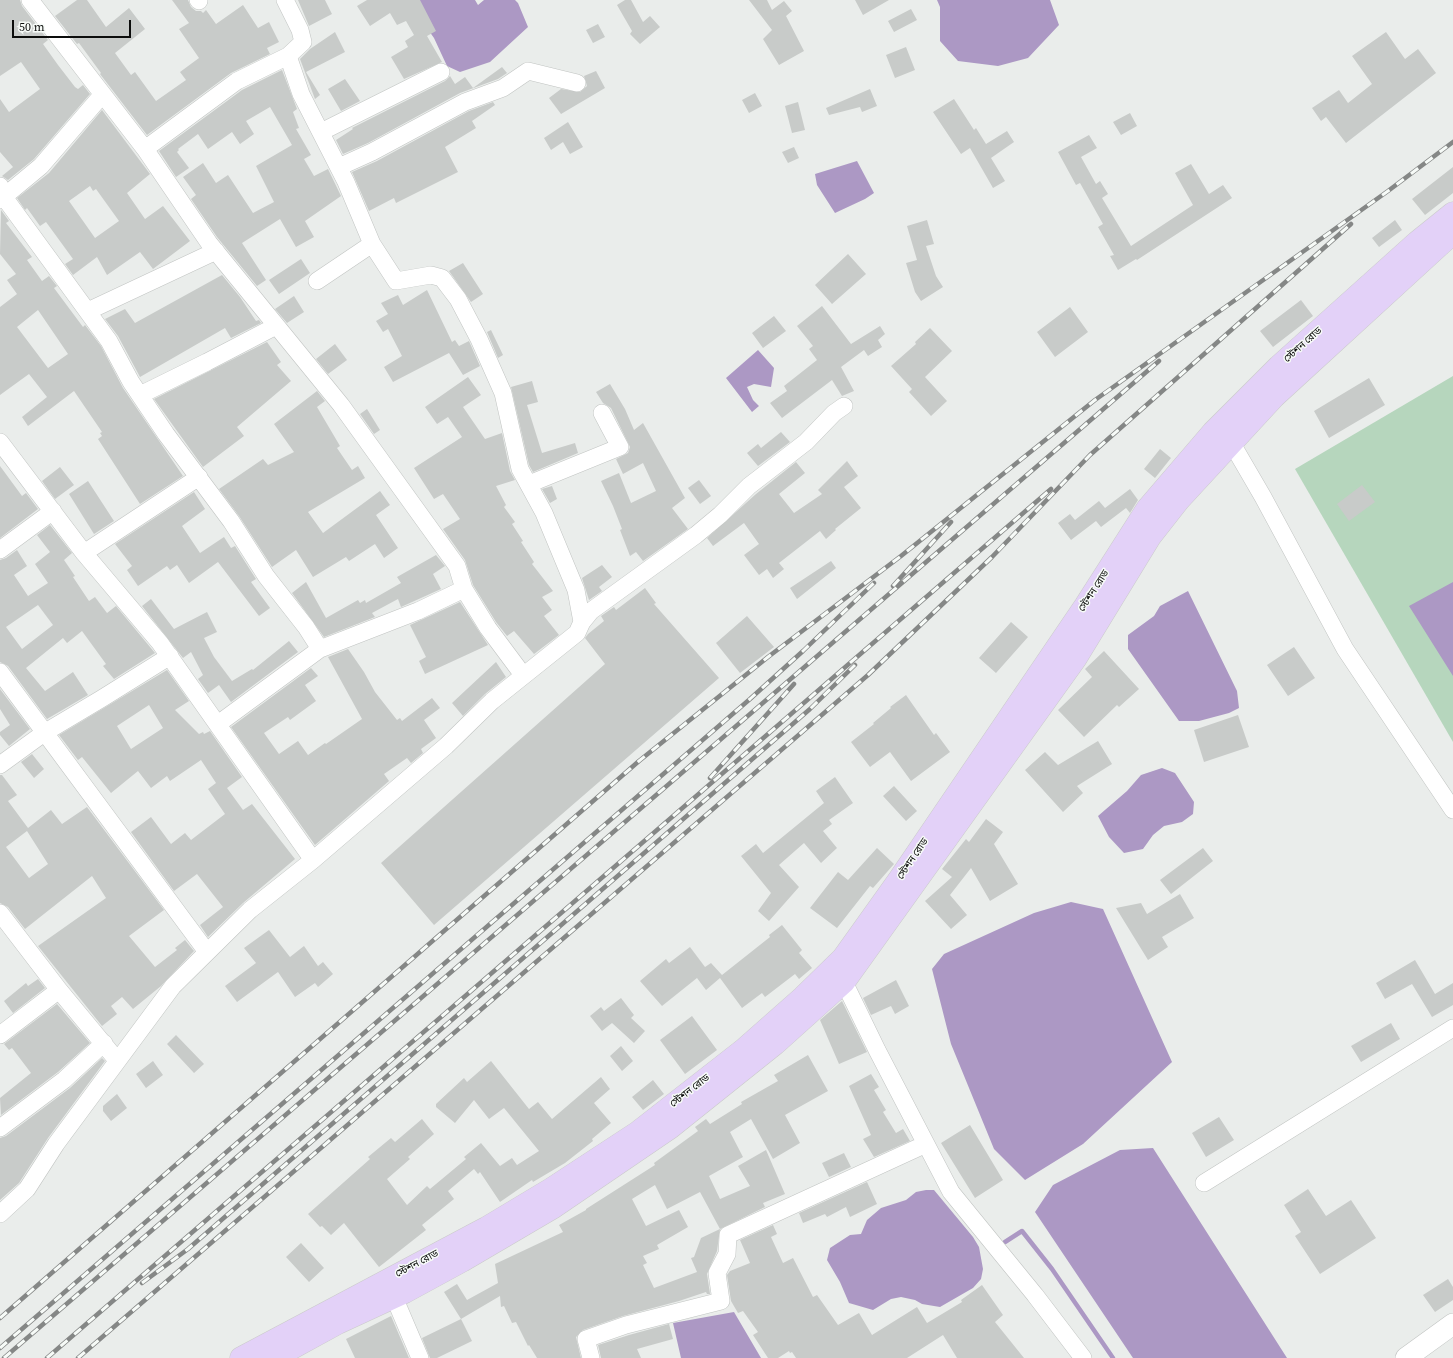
<!DOCTYPE html>
<meta charset="utf-8">
<style>
body{margin:0}
#map{position:relative;width:1453px;height:1358px;overflow:hidden;background:#eaedeb;font-family:"Source Serif 4",serif}
canvas{display:block}
.scale{position:absolute;left:12px;top:20px;width:119px;height:18px;box-sizing:border-box;border:2px solid #0c0d0c;border-top:0;padding-left:5px;font-size:12px;line-height:14px;white-space:nowrap;color:#0c0d0c;-webkit-text-stroke:3px #f7fbf8;paint-order:stroke}
</style>
<div id="map">
<canvas width="1453" height="1358"></canvas>
<div class="scale">50 m</div>
</div>
<script>
const ctx = document.querySelector('canvas').getContext('2d');
ctx.lineJoin = 'round';
function paint(path, color) { ctx.fillStyle = color; ctx.fill(path, 'evenodd'); }
const toPath = rows => new Path2D(rows.map(r => 'M' + r).join(''));
function trace(path, color, width, dash) { ctx.strokeStyle = color; ctx.lineWidth = width; ctx.lineCap = dash ? 'butt' : 'round'; ctx.setLineDash(dash || []); ctx.stroke(path); }
function write(font, color, halo, rows, align = 'center') {
  ctx.font = font + ' "Source Serif 4","Noto Sans Bengali",serif'; ctx.lineWidth = 3; ctx.setLineDash([]); ctx.textBaseline = 'middle'; ctx.strokeStyle = halo; ctx.fillStyle = color; for (const [text, x, y, turn = 0] of rows) {
    ctx.save(); ctx.translate(x, y); ctx.rotate((+turn || 0) * Math.PI / 180); ctx.textAlign = isNaN(turn) ? turn : align; if (halo) ctx.strokeText(text, 0, 0); ctx.fillText(text, 0, 0); ctx.restore();
  }
}
paint(toPath([
 [1453,376,1453,742,1295,469]
]), '#b6d6bd');
paint(toPath([
 [398,0,475,0,478,5,484,0,515,0,518,3,528,27,490,62,460,72,447,66,434,38,412,7],
 [937,0,1050,0,1059,25,1028,58,998,66,958,61,940,41,940,7],
 [857,161,874,193,865,199,835,213,817,185,815,174],
 [758,350,774,368,771,387,754,384,747,387,753,400,759,406,752,412,726,378],
 [1453,582,1453,676,1409,606],
 [1188,591,1237,691,1239,708,1229,713,1199,721,1179,721,1128,649,1128,635,1154,616,1160,606],
 [1162,768,1175,773,1194,802,1193,814,1182,822,1164,826,1153,835,1143,849,1124,853,1109,837,1098,816,1127,791,1141,775],
 [1071,902,1103,909,1172,1062,1083,1144,1025,1180,994,1149,951,1044,932,969,944,954,1034,913],
 [1153,1148,1287,1358,1133,1358,1035,1212,1053,1185,1120,1150],
 [926,1190,934,1190,973,1237,979,1247,983,1269,981,1279,973,1288,940,1307,922,1304,915,1300,901,1297,891,1299,873,1310,849,1303,840,1282,827,1260,830,1248,850,1235,861,1234,867,1220,881,1208,906,1200,916,1192],
 [734,1312,761,1358,681,1358,673,1323]
]), '#ac98c4');
trace(toPath([
 [1005,1242,1022,1231,1052,1269,1113,1358]
]), '#ac98c4', 4.5);
paint(toPath([
 [0,0,20,0,22,6,48,40,43,44,58,65,75,87,78,89,83,85,90,94,34,159,8,180,2,176,13,167,0,152,0,99,9,112,40,89,21,62,0,76],
 [77,0,87,0,106,27,129,8,145,29,115,53,131,75,135,72,156,101,186,80,180,72,199,58,179,29,189,23,172,0,188,0,191,7,196,11,201,11,203,13,206,10,216,24,243,5,258,28,269,22,279,42,267,48,270,54,231,73,147,135,100,74,101,73,79,43,77,44,55,16],
 [298,0,325,0,332,14,309,26],
 [367,0,420,0,436,31,427,36,442,62,404,79,391,57,408,47,405,41,414,35,406,21,397,25,390,13,370,26,357,6],
 [625,0,631,0,643,22,650,16,660,27,640,44,630,34,632,31,617,5],
 [749,0,767,0,772,10,784,1,792,11,786,16,804,51,779,65,763,39,772,30],
 [855,0,889,0,863,15],
 [911,9,917,20,894,32,888,21],
 [598,24,605,37,593,43,586,30],
 [335,32,345,52,306,72,320,95,315,99,300,59,310,49],
 [1386,32,1405,59,1418,49,1436,73,1346,143,1326,117,1321,121,1312,108,1339,90,1348,103,1372,84,1352,56],
 [906,47,915,70,895,78,886,55],
 [502,67,507,73,498,79,460,93,368,143,343,154,336,140,353,129,352,128,445,81,450,76,455,84,465,77,473,88],
 [282,70,297,109,293,112,299,128,296,129,311,155,304,159,314,176,328,169,341,196,305,221,314,237,296,247,280,219,242,243,266,280,257,286,217,237,191,199,196,195,183,177,203,163,216,183,228,175,253,213,274,202,256,166,292,145,270,107,246,121,254,134,240,144,232,132,208,149,198,134,178,149,179,150,177,152,189,168,176,177,159,151,242,90],
 [596,71,605,88,561,114,549,98,561,89,580,92,587,86,584,76],
 [345,79,360,101,341,111,328,89],
 [870,89,877,106,862,112,860,107,829,115,826,108],
 [755,93,762,106,749,113,742,100],
 [954,99,974,130,976,128,986,144,1007,131,1014,142,991,158,1005,181,993,188,970,148,961,154,933,112],
 [493,102,495,105,472,121,476,128,445,147,458,172,396,203,394,198,369,211,352,172,377,161,469,111],
 [798,102,805,130,792,133,785,106],
 [102,110,150,174,127,193,145,219,163,206,190,241,153,269,140,252,107,275,97,257,73,275,65,264,73,259,57,237,46,222,40,226,27,208,25,210,17,198,49,173],
 [90,186,93,191,96,189,119,221,95,238,69,201],
 [1130,113,1137,126,1121,135,1113,122],
 [568,122,583,147,570,154,563,142,551,150,544,138],
 [1089,135,1097,148,1081,157,1096,184,1100,181,1108,194,1102,198,1131,246,1193,205,1175,173,1191,164,1209,194,1223,185,1232,198,1137,260,1136,259,1118,270,1110,256,1114,255,1098,227,1103,224,1080,183,1076,185,1058,152],
 [794,147,799,158,788,163,782,152],
 [1453,167,1453,193,1425,215,1412,199],
 [1,210,9,221,6,223,32,257,27,260,42,281,49,276,57,286,54,288,83,327,85,325,101,346,123,388,183,476,140,504,98,439,102,436,100,433,102,432,74,391,28,426,22,417,47,397,29,374,0,395,0,307,17,294,7,280,16,274,0,254],
 [38,310,68,354,48,368,17,327],
 [927,220,934,244,926,246,936,276,943,287,921,301,915,292,906,263,917,260,907,226],
 [1395,220,1402,230,1379,247,1372,238],
 [848,254,866,274,832,304,815,285],
 [301,259,310,273,279,294,269,280],
 [463,263,483,294,471,302,449,271],
 [222,275,240,297,256,321,259,320,261,323,231,338,225,328,140,377,118,336,105,319,125,309,135,323],
 [427,290,452,342,455,340,459,346,469,341,480,366,463,375,449,353,393,382,384,367,402,356,388,329,383,332,376,321,388,314,381,303,398,295,403,305],
 [294,296,304,312,287,323,275,309],
 [1301,300,1313,316,1273,347,1260,331],
 [822,306,851,344,880,326,885,334,878,340,882,347,868,356,864,350,841,367,854,391,842,396,832,380,782,418,770,403,787,391,784,386,817,360,809,349,813,346,797,326],
 [1070,307,1088,332,1055,357,1037,332],
 [774,316,786,331,763,348,752,333],
 [930,328,952,351,925,377,947,401,931,416,909,392,912,389,891,366,916,344,915,342],
 [491,330,503,355,498,358,487,332],
 [267,342,281,362,277,365,291,381,237,427,244,436,203,467,154,399],
 [335,344,347,360,328,374,316,359],
 [468,377,481,395,463,407,485,439,502,433,510,471,515,480,496,486,506,505,504,507,515,522,512,524,523,541,521,542,534,562,532,564,553,591,542,597,552,610,544,616,559,635,534,654,514,631,507,636,496,622,473,585,465,560,443,529,460,519,443,494,434,499,414,468,462,437,448,417,437,424,425,407],
 [1369,378,1385,405,1329,438,1314,411],
 [532,381,538,402,527,405,542,453,575,443,578,453,533,472,529,465,511,387],
 [610,384,625,409,634,430,643,423,685,498,672,508,688,529,643,561,636,552,630,556,620,530,622,529,613,506,601,481,619,473,631,503,656,491,643,463,623,474,616,459,628,453,630,447,611,408,603,403,596,392],
 [317,391,325,401,317,407,340,446,337,448,352,470,358,466,365,478,308,512,323,533,380,491,390,505,376,515,398,548,384,558,375,544,349,561,346,557,313,577,296,550,272,567,239,516,219,489,263,459,268,465,294,452,274,424],
 [367,409,380,430,374,434,360,414],
 [781,432,790,442,758,466,747,453,758,444,761,448],
 [1160,449,1171,458,1155,478,1144,469],
 [847,461,858,476,844,487,861,508,835,529,836,530,826,539,820,531,779,563,784,569,773,578,767,569,759,575,744,555,759,544,744,523,713,546,707,538,756,494,796,462,805,473,779,494,794,513,822,494,818,490],
 [0,466,22,496,26,493,38,509,0,538],
 [60,467,74,485,55,499,42,481],
 [699,480,711,496,700,504,688,488],
 [88,481,114,521,94,534,69,494],
 [1362,485,1375,502,1349,521,1337,504],
 [552,486,557,499,550,503,542,489],
 [1130,489,1138,500,1130,513,1126,508,1101,527,1096,521,1071,540,1058,523,1070,514,1075,520,1099,501,1105,508],
 [194,492,205,509,182,526,200,553,224,537,231,548,235,546,256,579,251,582,270,608,259,616,218,562,189,583,177,565,170,570,167,566,138,586,127,570,132,566,115,544],
 [50,525,72,553,64,560,75,576,73,577,89,601,95,597,107,613,116,606,155,653,114,679,103,666,106,664,82,631,67,643,63,638,26,668,45,691,73,672,88,695,47,719,8,666,0,662,0,560,6,558,17,550,27,566,14,575,28,596,48,583,35,564,50,552,37,535],
 [38,605,53,625,22,649,6,627],
 [436,555,445,566,433,574,441,589,401,607,398,599,372,613,375,617,324,637,292,593,306,582,326,618,358,600,360,603,365,600,366,603,401,583,397,577],
 [831,561,836,568,797,599,790,588],
 [602,565,612,577,599,587,602,591,589,600,582,578],
 [645,588,656,603,654,604,719,678,434,925,381,863,605,664,585,638,588,634,604,621,601,616,614,607,616,610],
 [151,599,174,629,207,612,217,632,204,638,214,657,232,681,252,669,253,670,289,641,298,652,231,702,219,685,208,693,198,679,203,675,191,652,183,658,142,606],
 [460,602,488,645,425,674,419,661,426,657,410,625],
 [747,616,774,647,740,673,716,643],
 [1011,622,1028,637,996,673,979,658],
 [1294,647,1315,678,1288,696,1267,665],
 [348,649,364,672,375,692,397,720,400,718,402,721,432,698,440,708,424,720,436,738,421,749,423,753,411,763,407,758,384,774,389,781,315,845,231,727,311,668,318,676,305,685,316,701,290,720,288,717,264,733,279,754,298,741,308,755,325,743,326,744,362,719,328,657],
 [1104,651,1139,689,1119,707,1117,705,1084,737,1058,710,1092,677,1085,669],
 [496,662,506,677,485,694,463,716,452,703],
 [167,670,189,701,175,710,199,734,203,732,204,734,210,731,242,777,227,788,243,810,252,804,295,859,243,903,208,937,200,925,223,907,197,874,174,891,131,832,151,817,171,844,185,833,191,840,225,814,208,789,216,783,201,760,170,781,167,776,151,788,138,771,111,793,82,757,78,760,59,735],
 [149,705,163,728,131,749,117,726],
 [0,689,30,729,9,746,0,735,0,732,10,725,0,709],
 [906,695,934,735,936,733,950,752,911,781,890,752,870,767,851,742,874,724,873,723,891,708,890,707],
 [1238,715,1249,747,1204,762,1194,730],
 [1098,741,1112,764,1077,786,1083,793,1063,812,1025,770,1045,752,1058,765],
 [32,754,44,769,34,778,21,762],
 [0,775,2,775,17,795,8,801,28,828,51,810,62,824,87,807,164,910,129,936,155,967,177,950,175,948,185,940,194,951,161,986,133,1009,122,997,111,1006,117,1014,102,1026,38,946,106,898,92,876,25,929,8,907,0,903],
 [27,831,48,864,29,878,6,847],
 [835,777,853,803,829,820,832,824,823,831,837,848,821,863,804,843,779,865,799,887,769,921,758,911,771,893,741,856,756,844,763,853,824,803,816,791],
 [894,786,917,811,906,821,883,796],
 [986,819,1003,832,994,844,1018,884,990,901,971,868,950,895,967,915,951,929,925,901,952,877,942,869,966,839,969,842],
 [877,848,894,864,873,888,870,886,837,928,810,908,838,872,848,880],
 [1203,848,1213,861,1171,894,1160,880],
 [1180,894,1194,918,1162,937,1168,947,1148,960,1116,908,1141,903,1147,914],
 [782,925,802,950,799,953,812,968,799,979,795,974,765,997,762,993,742,1008,720,978,706,990,697,978,662,1006,640,981,666,959,669,963,690,947,705,967,711,963,722,975,770,937,769,935],
 [269,930,290,957,304,946,318,966,323,962,333,974,318,987,315,983,295,997,278,972,237,1002,225,986,256,963,244,948],
 [1415,960,1435,994,1453,983,1453,1005,1432,1017,1412,984,1385,999,1376,983],
 [38,979,45,988,13,1013,4,1001,26,983,28,986],
 [896,980,909,1006,895,1014,891,1006,871,1015,863,998],
 [621,998,634,1015,631,1018,645,1031,634,1043,612,1023,602,1031,590,1016,601,1007,604,1011],
 [842,1001,867,1052,839,1064,820,1020],
 [57,1004,90,1043,58,1072,1,1115,0,1098,31,1073,12,1048,9,1050,4,1044],
 [692,1016,717,1050,685,1074,660,1040],
 [1391,1023,1400,1039,1361,1062,1351,1046],
 [176,1035,204,1064,194,1073,167,1044],
 [621,1046,633,1061,622,1071,610,1056],
 [808,1055,828,1091,785,1115,800,1143,773,1159,751,1119,730,1132,743,1157,709,1176,720,1199,750,1186,738,1166,766,1150,785,1194,763,1203,765,1207,720,1229,717,1251,707,1274,710,1294,707,1294,706,1292,679,1301,623,1316,583,1330,576,1337,581,1358,537,1358,529,1345,528,1346,516,1322,512,1323,504,1306,501,1307,500,1296,461,1319,472,1341,437,1358,430,1358,422,1338,461,1319,444,1292,457,1284,467,1300,498,1283,495,1264,563,1232,559,1225,586,1210,586,1209,655,1165,654,1163,698,1131,695,1127,706,1119,710,1124,742,1104,741,1102,778,1081,774,1075],
 [655,1185,667,1209,700,1192,720,1229,701,1238,694,1257,691,1258,697,1272,654,1288,643,1265,647,1263,643,1256,659,1249,657,1245,688,1227,679,1210,646,1226,632,1199],
 [102,1058,105,1061,48,1138,19,1183,0,1200,0,1138,6,1136,70,1088],
 [153,1061,163,1075,146,1088,136,1074],
 [491,1061,529,1109,538,1102,552,1119,601,1077,610,1089,594,1103,611,1123,592,1139,593,1141,565,1163,533,1182,532,1180,500,1202,480,1172,478,1174,474,1169,448,1191,454,1199,422,1225,426,1230,379,1267,344,1223,331,1235,322,1226,320,1227,308,1214,370,1159,368,1157,391,1138,395,1142,422,1119,434,1134,408,1157,410,1159,387,1179,407,1205,427,1186,430,1189,466,1159,464,1157,481,1143,500,1166,512,1158,517,1165,539,1151,504,1108,489,1119,474,1100,455,1123,436,1107,436,1104,464,1078,467,1082],
 [871,1074,879,1087,874,1090,886,1110,883,1112,896,1133,903,1129,910,1141,874,1157,863,1139,871,1135,849,1086],
 [653,1080,664,1094,643,1110,632,1097],
 [117,1094,127,1108,111,1121,103,1111,103,1106],
 [1219,1117,1234,1140,1206,1157,1192,1133],
 [970,1125,1003,1180,975,1198,941,1143],
 [844,1153,851,1167,829,1177,822,1163],
 [867,1182,877,1204,850,1217,846,1207,827,1217,825,1214,803,1223,799,1213],
 [1308,1189,1326,1216,1351,1200,1376,1238,1320,1274,1295,1236,1301,1232,1284,1205],
 [773,1225,777,1234,771,1237,783,1263,793,1258,813,1297,817,1295,838,1325,859,1313,872,1335,917,1307,927,1323,962,1302,961,1300,982,1285,1003,1315,995,1322,1024,1358,957,1358,943,1335,907,1358,796,1358,792,1352,790,1353,789,1351,778,1358,768,1358,753,1335,758,1332,743,1311,738,1313,731,1301,727,1275,730,1271,750,1263,740,1240],
 [301,1243,324,1268,309,1282,286,1257],
 [1448,1279,1453,1287,1453,1300,1435,1312,1423,1295],
 [391,1316,409,1358,355,1358,346,1339],
 [669,1324,673,1339,637,1349,641,1358,601,1358,598,1345,629,1335]
]), '#c8cbc9');
const minor = toPath([
 [30,0,145,149,209,243,341,405,457,566,464,589,488,628,523,675],
 [198,0,199,1],
 [285,0,300,30,303,42,288,56,301,94,346,182,372,244,396,281,431,275,442,278,458,299,479,339,503,393,520,469,544,513,576,590,582,622],
 [321,132,441,72],
 [145,149,237,81,288,56],
 [339,167,372,152,465,102,503,88,528,71,577,83],
 [0,186,4,197,109,341,131,382,166,434,231,521,266,576,306,627,320,649],
 [0,200,41,166,102,95],
 [317,281,372,244],
 [88,311,216,251],
 [140,395,207,362,276,326],
 [0,442,84,553,160,643,313,860],
 [1231,442,1263,497,1345,649,1453,810],
 [529,484,620,447,602,413],
 [0,550,53,511],
 [84,553,199,477],
 [0,672,207,952],
 [218,724,320,649,418,611,464,589],
 [0,765,44,733,101,699,170,656],
 [0,913,59,990,116,1059],
 [844,982,877,1050,951,1192,1035,1295,1083,1358],
 [0,1035,59,990],
 [0,1128,64,1080,104,1043],
 [1204,1183,1453,1028],
 [0,1214,27,1189,56,1144,173,986,250,910,313,860,446,746,492,701,577,633,582,622,591,611,696,535,720,515,749,486,806,442,834,413,844,406],
 [394,1297,420,1358],
 [591,1358,586,1339,626,1325,721,1301,717,1273,727,1254,728,1235,926,1144]
]);
const tertiary = toPath([
 [1406,1358,1453,1324]
]);
const primary = toPath([
 [241,1358,486,1228,551,1189,638,1132,743,1050,803,997,843,958,898,881,1085,606,1147,509,1213,432,1279,366,1417,242,1453,213],
 [274,1358,338,1323,405,1292,462,1261,554,1207,670,1128,775,1044,844,982,1076,658,1150,537,1179,500,1274,397,1453,233]
]);
trace(minor, '#c1c4c2', 18);
trace(tertiary, '#c1c4c2', 22);
trace(primary, '#cacaca', 23);
trace(minor, '#fff', 17);
trace(tertiary, '#fff', 21);
trace(primary, '#e3d1f8', 22);
const rail = toPath([
 [893,586,951,522],
 [710,778,794,684],
 [142,1283,188,1249,810,709,855,665],
 [0,1318,639,761,768,657,901,556,1095,400,1388,191,1453,142],
 [0,1348,750,699,803,651,874,583],
 [4,1358,1159,361],
 [47,1358,1051,489],
 [78,1358,868,675,992,557,1090,455,1351,224]
]);
trace(rail, '#858786', 4.5);
trace(rail, '#f7fbf8', 3, [9]);
write('10px', '#0c0d0c', '#f7fbf8', [
 ["স্টেশন রোড",1303,345,-42],
 ["স্টেশন রোড",1094,591,-57],
 ["স্টেশন রোড",913,859,-56],
 ["স্টেশন রোড",690,1091,-38],
 ["স্টেশন রোড",417,1264,-28]
]);
</script>
